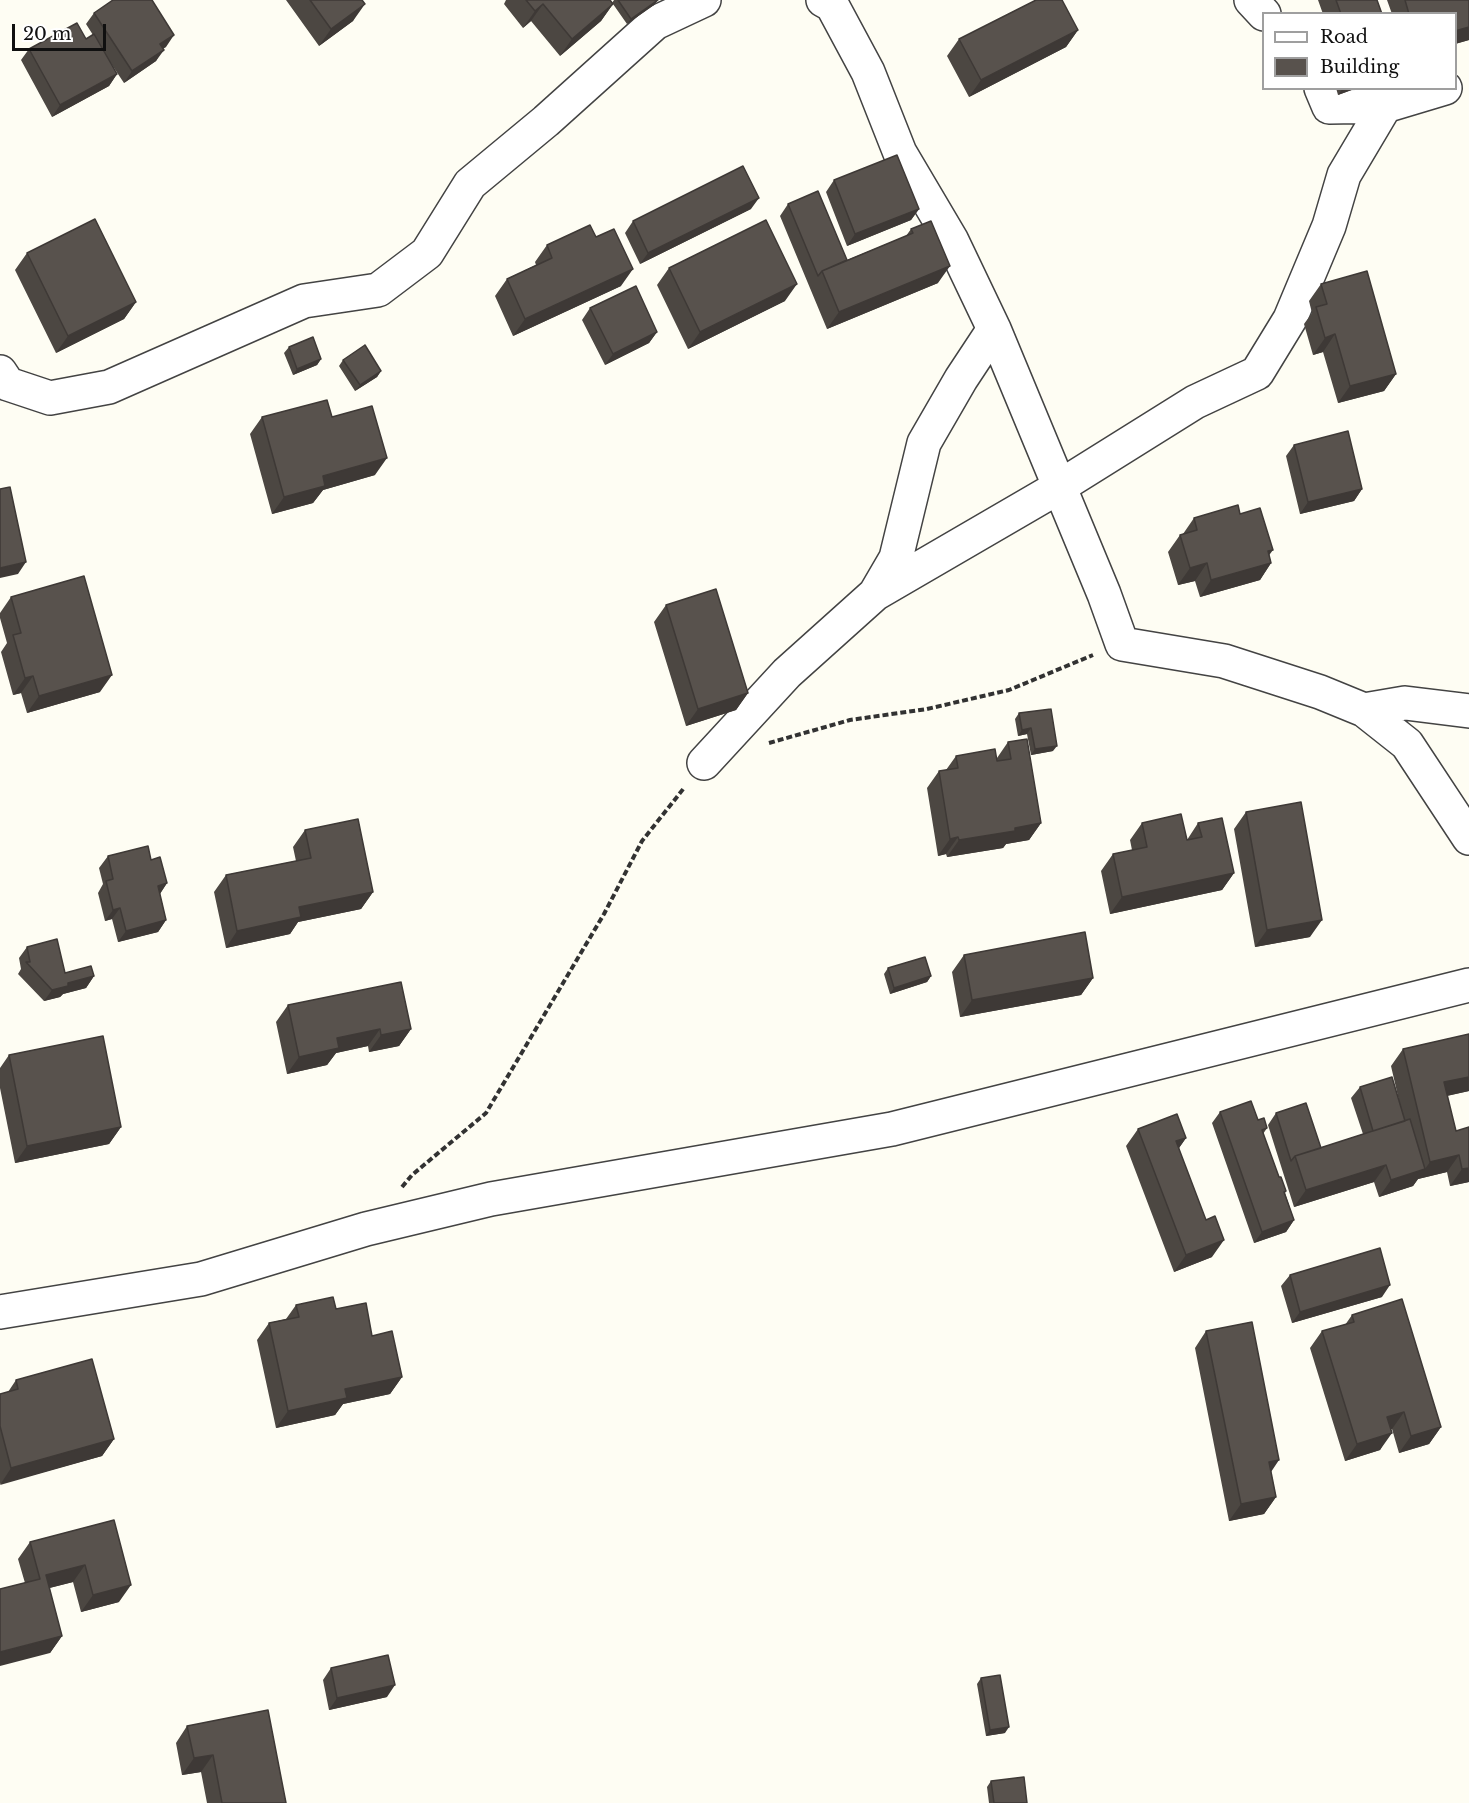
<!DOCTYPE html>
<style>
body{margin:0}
#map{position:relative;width:1469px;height:1803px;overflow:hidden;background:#fefdf3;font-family:"Libre Baskerville",serif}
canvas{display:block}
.legend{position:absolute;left:1262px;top:12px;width:195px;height:78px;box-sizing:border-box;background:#fff;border:2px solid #9f9f9f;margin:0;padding:8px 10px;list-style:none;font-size:18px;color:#101010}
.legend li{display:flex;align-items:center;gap:12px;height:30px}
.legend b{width:30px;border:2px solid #9f9f9f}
.scale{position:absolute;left:12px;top:24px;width:94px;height:27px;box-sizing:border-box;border:3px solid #101010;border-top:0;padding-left:8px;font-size:18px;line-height:21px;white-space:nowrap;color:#101010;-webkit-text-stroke:4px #fff;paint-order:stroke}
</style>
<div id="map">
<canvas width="1469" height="1803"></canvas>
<ul class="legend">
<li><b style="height:8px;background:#fff"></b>Road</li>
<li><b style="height:16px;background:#58524d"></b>Building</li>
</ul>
<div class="scale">20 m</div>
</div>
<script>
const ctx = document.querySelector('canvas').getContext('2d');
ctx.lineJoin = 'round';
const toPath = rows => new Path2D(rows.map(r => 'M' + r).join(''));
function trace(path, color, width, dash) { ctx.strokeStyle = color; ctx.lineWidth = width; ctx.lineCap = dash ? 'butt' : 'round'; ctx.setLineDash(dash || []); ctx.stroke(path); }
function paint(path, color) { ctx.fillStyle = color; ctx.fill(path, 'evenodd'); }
const street = toPath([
 [823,0,832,5,868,72,900,153,952,241,994,329,1104,594,1122,644,1224,661,1320,692,1364,710,1405,703,1469,711],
 [1251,0,1264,14],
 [1321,88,1329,107,1385,106,1445,88],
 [0,372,8,384,50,398,109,387,304,301,378,290,427,253,470,184,546,121,655,23,704,0],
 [875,594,1059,487,1195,402,1257,373,1290,319,1329,226,1344,175,1385,106],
 [1364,710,1407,744,1469,838],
 [704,763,787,673,875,594,896,558,924,443,961,379,994,329],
 [0,1312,201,1279,366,1229,491,1199,892,1129,1469,985]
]);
trace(street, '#434343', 36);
trace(toPath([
 [769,743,850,720,927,709,1009,690,1093,655],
 [402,1187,412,1175,486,1113,604,914,642,841,684,788]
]), '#323232', 4, [6, 3]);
trace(street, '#fff', 33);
paint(toPath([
 [286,0,362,0,353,21,319,46],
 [506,0,610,0,612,3,614,0,658,0,654,5,627,24,613,4,601,21,560,56,531,21,523,28,504,4],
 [1318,0,1377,0,1382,14,1323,14],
 [1387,0,1469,0,1469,40,1455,44,1455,14,1392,14],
 [94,13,166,47,163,48,156,61,124,83,108,59,117,74,109,86,52,117,21,60,29,49,86,39,93,35,86,24],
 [1078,30,1066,47,969,97,947,56,959,39],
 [1336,88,1357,88,1338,95],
 [834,180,919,209,911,220,847,246,826,192],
 [788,204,847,260,906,236,911,229,938,283,827,329,780,216],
 [751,209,640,264,625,233,633,221],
 [547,245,621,286,513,336,495,296,507,279,536,265,535,262],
 [27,253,136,302,124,319,56,353,15,270],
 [669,268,785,301,688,349,657,285],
 [1321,284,1396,374,1384,391,1338,403,1323,352,1313,355,1304,324,1312,313,1309,301],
 [590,308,657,332,649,343,605,365,582,320],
 [289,347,321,359,317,365,293,375,284,353],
 [343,360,381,371,377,377,355,391,339,366],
 [262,417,375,475,323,490,313,503,272,514,250,434],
 [1294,445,1362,489,1354,501,1300,514,1286,456],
 [1240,514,1269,555,1271,563,1260,580,1200,597,1195,581,1178,585,1168,552,1180,535,1183,534,1194,518],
 [11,597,100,692,27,713,21,693,13,695,1,652,7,643,0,618,0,613],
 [666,605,748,693,736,710,686,726,654,622],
 [1019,713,1053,751,1031,755,1027,734,1018,736,1015,719],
 [1008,742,1041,823,1029,840,1006,844,1003,848,947,857,946,854,938,856,927,788,939,771,946,770,956,756,997,758],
 [1246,812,1310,937,1255,947,1234,829],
 [1142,823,1187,840,1198,823,1234,873,1222,890,1110,914,1101,871,1113,854,1132,850,1130,840],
 [305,830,373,892,361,909,298,922,290,934,226,948,214,892,226,875,296,861,293,847],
 [108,856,151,860,167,883,160,894,166,920,158,932,118,942,112,919,105,921,98,893,103,884,99,868],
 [27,947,65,973,94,976,86,988,63,994,60,997,44,1001,18,974,21,969,19,958],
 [964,955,1093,978,1081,995,960,1017,952,972],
 [888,968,931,976,927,982,890,994,884,974],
 [288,1005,411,1029,399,1046,369,1052,368,1046,336,1053,327,1065,287,1074,276,1022],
 [1469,1034,1469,1091,1447,1096,1469,1182,1450,1186,1447,1172,1418,1179,1413,1186,1379,1197,1374,1182,1294,1207,1268,1125,1276,1113,1321,1148,1363,1134,1351,1098,1360,1087,1400,1105,1391,1066,1403,1049],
 [9,1055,121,1127,109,1144,15,1163,0,1088,0,1068],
 [1220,1112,1258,1120,1267,1128,1263,1134,1279,1177,1286,1191,1285,1193,1294,1220,1286,1232,1254,1243,1212,1123],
 [1138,1129,1186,1138,1179,1148,1212,1257,1174,1272,1126,1146],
 [1290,1275,1382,1297,1292,1323,1281,1286],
 [296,1305,336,1309,372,1336,402,1377,390,1394,343,1404,335,1415,276,1428,257,1340,269,1323,286,1319],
 [1352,1315,1441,1427,1429,1444,1399,1453,1392,1429,1391,1429,1380,1450,1345,1461,1310,1348,1322,1331,1345,1325],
 [1206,1331,1271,1472,1276,1497,1264,1514,1229,1521,1195,1348],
 [16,1380,114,1439,102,1456,0,1484,0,1488,0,1394,8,1392],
 [114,1520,119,1602,81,1612,73,1582,49,1588,62,1636,50,1653,25,1583,18,1559,30,1542],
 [331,1668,387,1697,329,1710,323,1680],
 [981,1678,1005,1733,986,1736,977,1684],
 [187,1726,286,1803,207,1803,201,1772,182,1775,176,1743],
 [991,1781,1027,1803,989,1803,987,1787]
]), '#4c4742');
paint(toPath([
 [658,0,654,5,627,24,631,19],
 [365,4,353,21,319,46,331,29],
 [543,4,531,21,523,28,535,11],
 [613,4,601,21,560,56,572,39],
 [1469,27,1469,40,1455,44,1455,31],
 [1078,30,1066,47,969,97,981,80],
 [174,35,166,47,152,55,160,44],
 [164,50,156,61,124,83,132,71],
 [117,74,109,86,52,117,60,105],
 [1343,88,1357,88,1338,95],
 [759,198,751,209,640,264,648,253],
 [919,209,911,220,847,246,855,234],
 [950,266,938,283,827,329,839,312],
 [633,269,621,286,513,336,525,319],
 [797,284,785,301,688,349,700,332],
 [136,302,124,319,56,353,68,336],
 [657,332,649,343,605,365,613,354],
 [1335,334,1323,352,1313,355,1325,338],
 [321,359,317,365,293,375,297,369],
 [381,371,377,377,355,391,360,385],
 [1396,374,1384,391,1338,403,1350,386],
 [387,458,375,475,323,490,313,503,272,514,284,497,323,476],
 [1362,489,1354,501,1300,514,1308,502],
 [1273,550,1261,566,1271,563,1260,580,1200,597,1211,580,1268,551],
 [26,562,18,574,0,578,0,568],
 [1207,563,1195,581,1178,585,1190,568],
 [112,675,100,692,27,713,39,696],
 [33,676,21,693,13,695,25,678],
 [748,693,736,710,686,726,698,709],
 [1031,728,1027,734,1018,736,1022,730],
 [1057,746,1053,751,1031,755,1035,749],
 [1041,823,1029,840,1006,844,1003,848,947,857,959,840,1015,828],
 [958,837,946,854,938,856,950,839],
 [1234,873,1222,890,1110,914,1122,897],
 [167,883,159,895,158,886],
 [373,892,361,909,298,922,290,934,226,948,237,931,299,907],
 [120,908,112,919,105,921,113,910],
 [166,920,158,932,118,942,126,931],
 [1322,920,1310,937,1255,947,1267,930],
 [94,976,86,988,63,994,60,997,44,1001,52,990,68,983],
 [931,976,927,982,890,994,894,988],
 [1093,978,1081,995,960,1017,972,1000],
 [380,1029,368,1046,336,1053,327,1065,287,1074,299,1057,337,1038],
 [411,1029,399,1046,369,1052,381,1035],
 [1469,1077,1469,1091,1432,1099,1444,1082],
 [121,1127,109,1144,15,1163,27,1146],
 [1186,1138,1174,1155,1176,1141],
 [1459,1155,1447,1172,1418,1179,1413,1186,1379,1197,1391,1180,1425,1169,1430,1162],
 [1386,1165,1374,1182,1294,1207,1306,1190],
 [1469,1168,1469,1182,1450,1186,1462,1169],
 [1294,1220,1286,1232,1254,1243,1262,1232],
 [1224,1240,1212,1257,1174,1272,1186,1255],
 [1390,1285,1382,1297,1292,1323,1300,1312],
 [402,1377,390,1394,343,1404,335,1415,276,1428,288,1411,345,1389],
 [1404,1412,1392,1429,1375,1434,1387,1417],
 [1441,1427,1429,1444,1399,1453,1411,1436],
 [1392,1433,1380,1450,1345,1461,1357,1444],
 [114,1439,102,1456,0,1485,11,1468],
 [1279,1460,1267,1478,1269,1462],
 [1276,1497,1264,1514,1229,1521,1241,1504],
 [85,1565,73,1582,34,1592,46,1575],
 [131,1585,119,1602,81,1612,93,1595],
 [62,1636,50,1653,0,1666,0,1652],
 [395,1685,387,1697,329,1710,337,1698],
 [1009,1727,1005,1733,986,1736,990,1730],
 [213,1755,201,1772,182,1775,194,1758]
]), '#3e3936');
const building = toPath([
 [113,0,152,0,174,35,160,44,164,50,132,71,94,13,113,0],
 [310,0,362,0,365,4,331,29,310,0],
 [526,0,610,0,613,4,572,39,543,4,535,11,526,0],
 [618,0,658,0,631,19,618,0],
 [1036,0,1062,0,1078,30,981,80,959,39,1036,0],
 [1336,0,1377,0,1382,14,1341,14,1336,0],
 [1405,0,1469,0,1469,27,1455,31,1455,14,1409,14,1405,0],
 [77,23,86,39,94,34,117,74,60,105,29,49,77,23],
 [897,155,919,209,855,234,834,180,897,155],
 [743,166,759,198,648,253,633,221,743,166],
 [818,191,847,260,822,271,818,276,788,204,818,191],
 [95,219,136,302,68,336,27,253,95,219],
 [766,220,797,284,700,332,669,268,766,220],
 [931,221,950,266,839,312,822,271,913,233,911,229,931,221],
 [590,225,596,237,614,229,633,269,525,319,507,279,552,258,547,245,590,225],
 [1367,271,1396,374,1350,386,1335,334,1325,338,1316,307,1327,304,1321,284,1367,271],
 [636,286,657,332,613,354,590,308,636,286],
 [313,337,321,359,297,369,289,347,313,337],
 [365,345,381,371,360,385,343,360,365,345],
 [327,400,332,417,372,406,387,458,323,476,325,486,284,497,262,417,327,400],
 [1348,431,1362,489,1308,502,1294,445,1348,431],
 [10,487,26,562,0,568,0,489,10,487],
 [1238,505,1240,514,1260,508,1273,550,1268,551,1271,563,1211,580,1207,563,1190,568,1180,535,1197,530,1194,518,1238,505],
 [84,576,112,675,39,696,33,676,25,678,13,635,21,633,11,597,84,576],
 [716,589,748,693,698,709,666,605,716,589],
 [1051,709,1057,746,1035,749,1031,728,1022,730,1019,713,1051,709],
 [1027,739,1041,823,1015,828,1015,831,959,840,958,837,950,839,939,771,958,768,956,756,995,749,997,761,1011,759,1008,742,1027,739],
 [1301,802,1322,920,1267,930,1246,812,1301,802],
 [1181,814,1187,840,1202,837,1198,823,1222,818,1234,873,1122,897,1113,854,1147,847,1142,823,1181,814],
 [358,819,373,892,299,907,301,917,237,931,226,875,311,858,305,830,358,819],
 [148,846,151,860,160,857,167,883,158,886,166,920,126,931,120,908,113,910,106,881,113,879,108,856,148,846],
 [1085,932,1093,978,972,1000,964,955,1085,932],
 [57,939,65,973,91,966,94,976,68,983,68,986,52,990,26,962,30,962,27,947,57,939],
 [925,957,931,976,894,988,888,968,925,957],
 [401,982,411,1029,381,1035,380,1029,337,1038,339,1048,299,1057,288,1005,401,982],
 [1469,1034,1469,1077,1444,1082,1456,1131,1469,1127,1469,1168,1462,1169,1459,1155,1430,1162,1403,1049,1469,1034],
 [103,1036,121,1127,27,1146,9,1055,103,1036],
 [1392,1077,1405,1121,1373,1131,1360,1087,1392,1077],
 [1251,1101,1258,1120,1264,1118,1267,1128,1262,1130,1279,1177,1281,1177,1286,1191,1284,1192,1294,1220,1262,1232,1220,1112,1251,1101],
 [1306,1103,1321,1148,1295,1156,1291,1161,1276,1113,1306,1103],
 [1177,1114,1186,1138,1176,1141,1206,1220,1215,1216,1224,1240,1186,1255,1138,1129,1177,1114],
 [1410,1119,1425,1169,1391,1180,1386,1165,1306,1190,1295,1156,1410,1119],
 [1380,1248,1390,1285,1300,1312,1290,1275,1380,1248],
 [333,1297,336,1309,366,1303,372,1336,392,1331,402,1377,345,1389,347,1398,288,1411,269,1323,299,1317,296,1305,333,1297],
 [1402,1299,1441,1427,1411,1436,1404,1412,1387,1417,1392,1433,1357,1444,1322,1331,1354,1322,1352,1315,1402,1299],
 [1252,1322,1279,1460,1269,1462,1276,1497,1241,1504,1206,1331,1252,1322],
 [92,1359,114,1439,11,1468,0,1426,0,1394,18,1389,16,1380,92,1359],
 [114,1520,131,1585,93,1595,85,1565,46,1575,62,1636,0,1652,0,1589,40,1579,30,1542,114,1520],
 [388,1655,395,1685,337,1698,331,1668,388,1655],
 [1000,1675,1009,1727,990,1730,981,1678,1000,1675],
 [268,1710,286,1803,222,1803,213,1755,194,1758,187,1726,268,1710],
 [1024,1777,1027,1803,994,1803,991,1781,1024,1777]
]);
paint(building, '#58524d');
trace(building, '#3e3936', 1.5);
</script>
